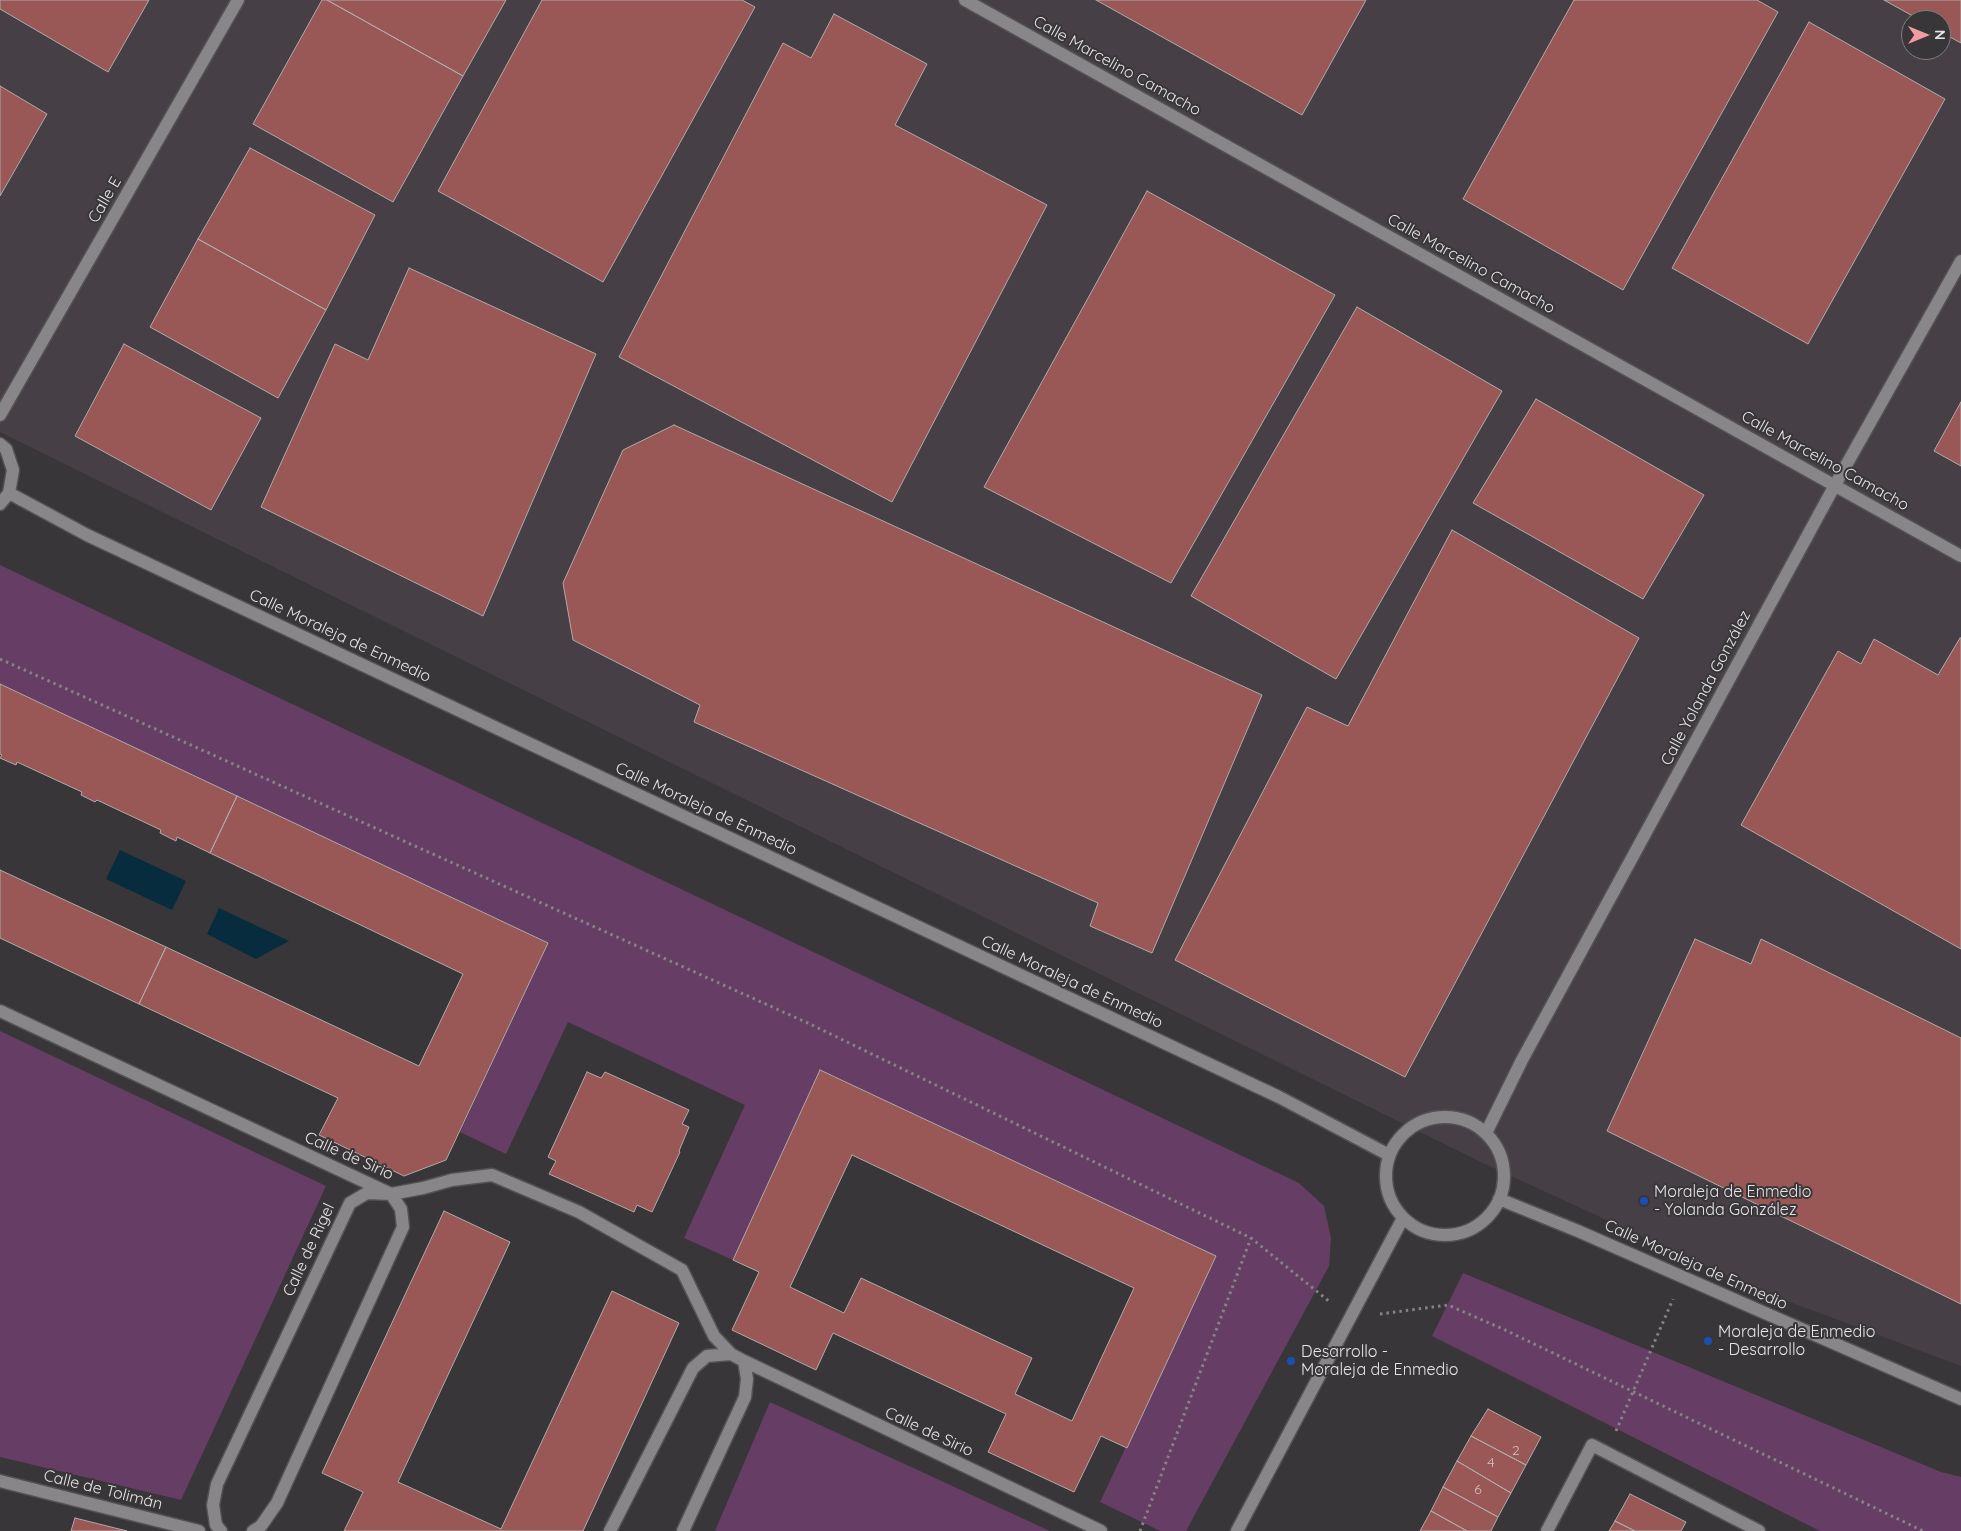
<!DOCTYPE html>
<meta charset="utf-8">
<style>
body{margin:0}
#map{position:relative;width:1961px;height:1531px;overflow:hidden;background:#383638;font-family:Quicksand,sans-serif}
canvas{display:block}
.north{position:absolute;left:1901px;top:10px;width:50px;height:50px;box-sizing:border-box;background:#383638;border:1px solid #7e7c7e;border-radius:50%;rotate:90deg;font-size:14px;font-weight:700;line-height:20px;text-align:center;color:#e6e5e6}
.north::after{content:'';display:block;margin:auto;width:18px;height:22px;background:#f49aa1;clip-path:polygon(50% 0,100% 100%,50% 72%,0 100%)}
</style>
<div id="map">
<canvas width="1961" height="1531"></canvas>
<div class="north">N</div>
</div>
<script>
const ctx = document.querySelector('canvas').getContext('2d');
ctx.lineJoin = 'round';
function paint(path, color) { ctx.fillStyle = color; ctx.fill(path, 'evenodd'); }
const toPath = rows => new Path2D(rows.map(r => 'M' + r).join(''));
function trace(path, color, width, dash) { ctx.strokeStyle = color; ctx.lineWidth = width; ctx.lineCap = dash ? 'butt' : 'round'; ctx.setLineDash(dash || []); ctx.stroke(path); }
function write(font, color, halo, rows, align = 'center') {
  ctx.font = font + ' Quicksand,sans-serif'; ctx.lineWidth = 4; ctx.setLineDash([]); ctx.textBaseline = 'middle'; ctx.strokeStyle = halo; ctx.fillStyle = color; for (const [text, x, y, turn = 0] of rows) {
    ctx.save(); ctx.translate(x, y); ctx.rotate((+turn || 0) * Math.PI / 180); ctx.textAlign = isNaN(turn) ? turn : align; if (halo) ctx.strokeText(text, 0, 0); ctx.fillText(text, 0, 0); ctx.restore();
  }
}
paint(toPath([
 [0,0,1961,0,1961,1366,1763,1292,1485,1164,0,432],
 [1911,20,1941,20,1941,50,1911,50]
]), '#464046');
paint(toPath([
 [0,565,1299,1183,1324,1206,1331,1238,1329,1266,1186,1531,1160,1531,1100,1502,1216,1256,820,1070,733,1260,684,1238,745,1105,568,1022,506,1154,460,1132,548,943,0,684],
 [0,1031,326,1186,181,1500,0,1457],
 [1463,1273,1941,1472,1961,1477,1961,1531,1820,1531,1432,1336],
 [770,1402,1050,1531,715,1531]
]), '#663d65');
paint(toPath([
 [120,850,186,881,172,910,106,879],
 [219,908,289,941,256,959,207,934]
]), '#062c3d');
const building = toPath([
 [0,0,149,0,108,72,0,9,0,0],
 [322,0,327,0,463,76,393,202,253,124,322,0],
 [327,0,506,0,463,76,327,0],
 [542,0,742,0,755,7,603,282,438,191,542,0],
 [1096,0,1366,0,1302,115,1096,0],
 [1574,0,1757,0,1778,12,1623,290,1463,199,1574,0],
 [1884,0,1961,0,1961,43,1941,32,1941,20,1920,20,1884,0],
 [834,14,927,64,895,125,1047,205,892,502,619,357,783,43,811,58,834,14],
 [1809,22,1945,99,1808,344,1672,268,1809,22],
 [0,86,47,114,0,196,0,86],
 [250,148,375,215,326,310,198,239,250,148],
 [1147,191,1335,295,1171,583,984,487,1147,191],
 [198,239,326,310,278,398,150,327,198,239],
 [409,268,596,354,483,616,261,507,335,344,368,360,409,268],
 [1357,307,1502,391,1336,679,1191,596,1357,307],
 [124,344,261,418,211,510,75,436,124,344],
 [1536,399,1704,495,1643,599,1473,503,1536,399],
 [1961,402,1961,466,1934,451,1961,402],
 [674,425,1262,695,1152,953,1090,926,1098,903,694,722,700,705,573,640,563,583,623,450,674,425],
 [1452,530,1639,638,1405,1077,1175,960,1307,707,1348,726,1452,530],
 [1960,638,1961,638,1961,949,1741,825,1838,651,1861,664,1874,639,1938,675,1960,638],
 [0,684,237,796,210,853,177,837,176,841,160,833,161,830,97,800,95,802,81,795,82,792,17,762,16,765,0,758,2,755,0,754,0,684],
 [237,796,548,943,446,1160,404,1176,319,1135,338,1098,139,1004,166,947,419,1066,463,974,210,853,237,796],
 [0,870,166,947,139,1004,0,938,0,870],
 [1695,939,1751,964,1761,939,1961,1038,1961,1304,1607,1131,1695,939],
 [820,1070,1216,1256,1127,1448,1101,1436,1074,1492,988,1452,1006,1414,833,1333,816,1370,732,1330,759,1272,733,1260,820,1070],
 [852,1155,1134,1288,1072,1421,1015,1394,1032,1358,861,1278,844,1313,790,1287,852,1155],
 [587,1072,601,1078,605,1072,689,1110,682,1124,689,1127,679,1151,680,1152,652,1212,637,1205,634,1212,549,1174,556,1161,548,1157,587,1072],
 [444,1211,510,1242,398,1482,501,1529,612,1291,679,1323,583,1531,344,1531,363,1492,322,1473,444,1211],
 [1488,1409,1541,1437,1526,1465,1471,1436,1488,1409],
 [1471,1436,1526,1465,1511,1493,1457,1461,1471,1436],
 [1457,1461,1511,1493,1498,1517,1443,1487,1457,1461],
 [1443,1487,1498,1517,1491,1531,1467,1531,1431,1511,1443,1487],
 [1630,1494,1686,1522,1681,1531,1635,1531,1615,1521,1630,1494],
 [1431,1511,1467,1531,1420,1531,1431,1511],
 [75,1518,127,1531,71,1531,75,1518],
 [1615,1521,1635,1531,1609,1531,1615,1521]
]);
paint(building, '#995755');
trace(building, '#afabab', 1);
const minor = toPath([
 [965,0,1961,556],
 [0,415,238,0],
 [0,444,6,449,13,470,9,493,0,504],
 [9,493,87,535,1279,1097,1389,1155],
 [0,1011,391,1194,423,1188,452,1180,492,1175,579,1212,682,1270,714,1336,731,1354],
 '1386 1176a59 59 0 1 1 118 0a59 59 0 1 1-118 0Z',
 [1486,1133,1522,1060,1835,485,1961,261],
 [1499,1199,1578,1231,1961,1399],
 [744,1361,1101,1531],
 [0,1481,199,1531],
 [221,1531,216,1525,213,1505,217,1484,350,1203,367,1193,391,1194,401,1209,403,1227,277,1503,261,1526,253,1531],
 [610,1531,693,1368,707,1356,731,1354,744,1361,747,1379,745,1397,683,1531],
 [1237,1531,1403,1218],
 [1547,1531,1592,1445,1759,1531]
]);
trace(minor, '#535253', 15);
trace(toPath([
 [0,659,810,1024,1251,1238,1330,1302],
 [1380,1314,1448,1305,1503,1329,1923,1531],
 [1616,1431,1673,1299],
 [1140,1531,1251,1238]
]), '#858385', 3, [2.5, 4]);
trace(minor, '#888688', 12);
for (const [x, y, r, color] of [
 [1644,1201,5,"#1a4fb4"],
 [1708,1341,5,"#1a4fb4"],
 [1291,1361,5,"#1a4fb4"]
]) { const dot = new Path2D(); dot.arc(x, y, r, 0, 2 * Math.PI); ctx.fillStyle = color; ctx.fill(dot); trace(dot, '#383638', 2); }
write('14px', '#d3c2c2', null, [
 ["2",1516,1451],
 ["4",1491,1463],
 ["6",1478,1490]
]);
write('16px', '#e6e5e6', '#383638', [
 ["Calle Marcelino Camacho",1117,66,29],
 ["Calle E",105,200,-60],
 ["Calle Marcelino Camacho",1471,264,29],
 ["Calle Marcelino Camacho",1825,461,29],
 ["Calle Moraleja de Enmedio",340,636,25],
 ["Calle Yolanda González",1706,688,-62],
 ["Calle Moraleja de Enmedio",706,809,25],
 ["Calle Moraleja de Enmedio",1072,982,25],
 ["Calle de Sirio",349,1156,24],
 ["Calle de Rigel",309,1250,-65],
 ["Calle Moraleja de Enmedio",1696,1265,24],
 ["Calle de Sirio",929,1432,25],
 ["Calle de Tolimán",103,1490,14]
]);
write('16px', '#e6e5e6', '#383638', [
 ["Moraleja de Enmedio",1654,1192],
 ["- Yolanda González",1654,1210],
 ["Moraleja de Enmedio",1718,1332],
 ["- Desarrollo",1718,1350],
 ["Desarrollo -",1301,1352],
 ["Moraleja de Enmedio",1301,1370]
], 'left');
</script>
